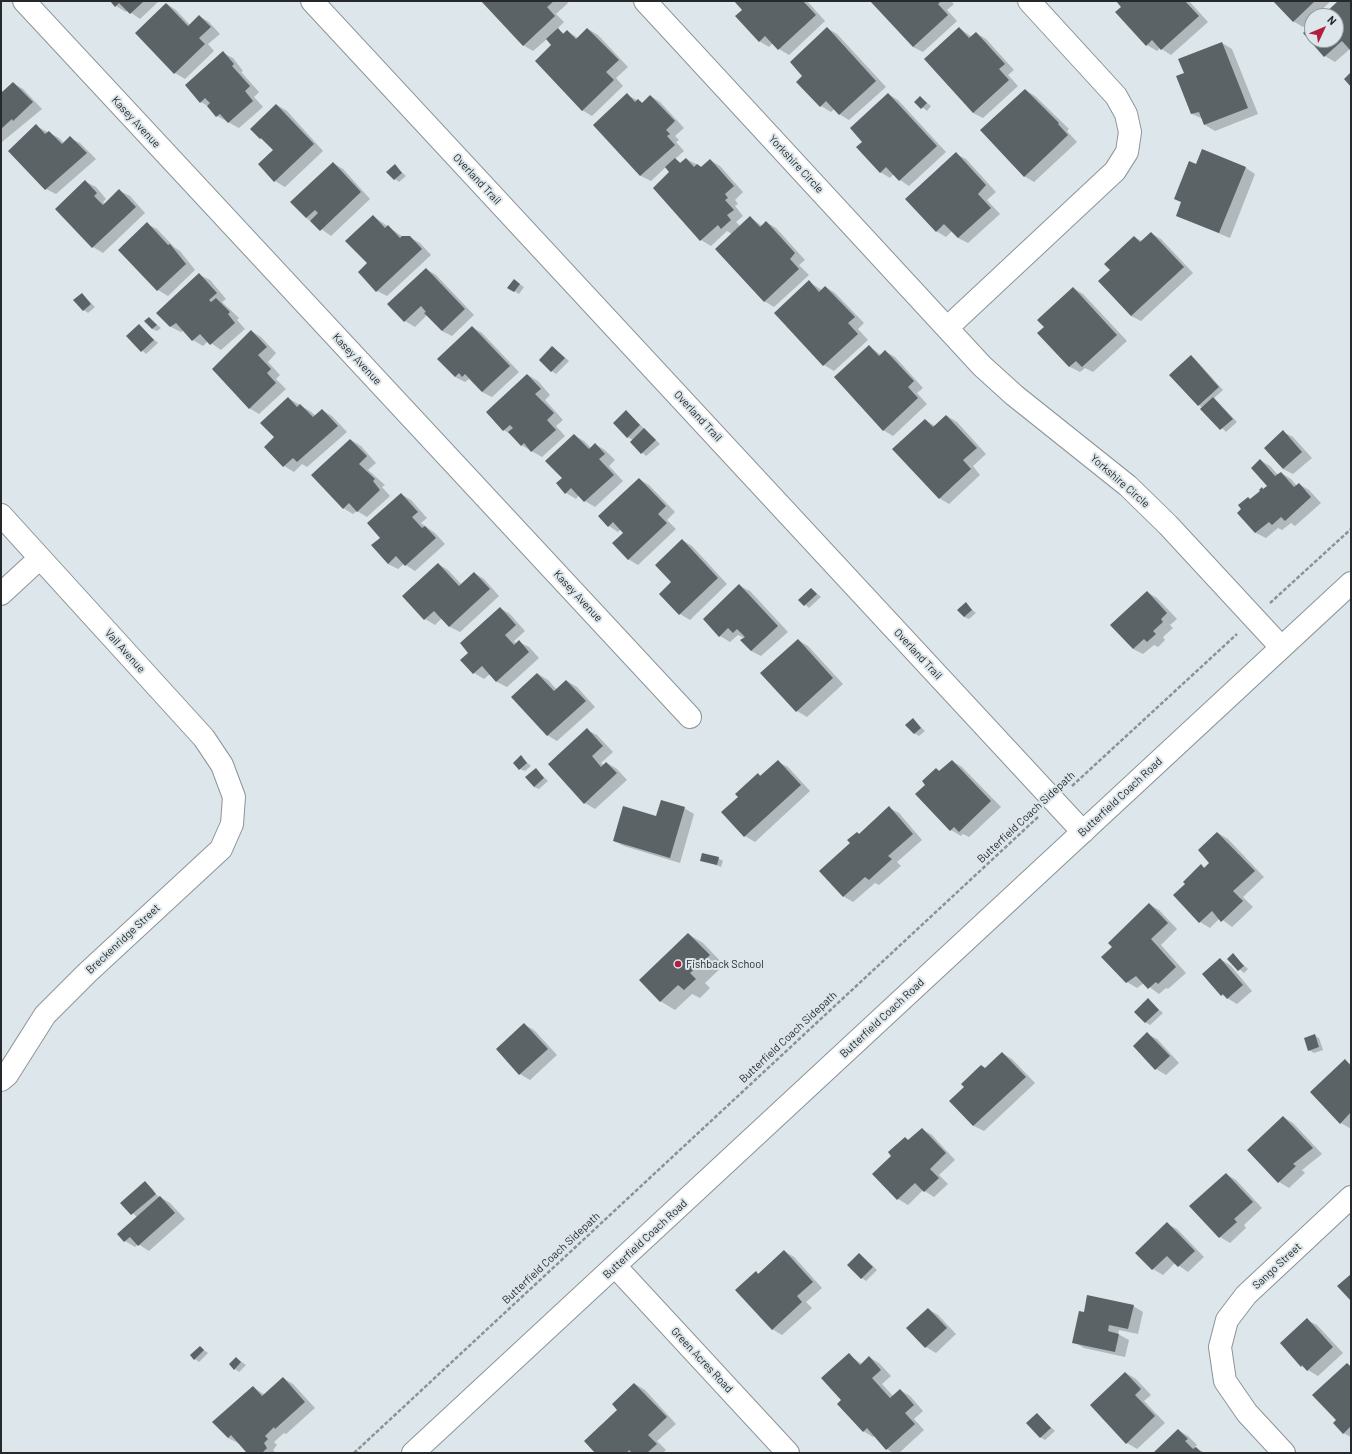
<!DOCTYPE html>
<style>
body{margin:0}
#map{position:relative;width:1352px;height:1454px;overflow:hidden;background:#dde6eb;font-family:Barlow,sans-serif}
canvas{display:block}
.frame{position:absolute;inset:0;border:2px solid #26292b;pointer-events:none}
.north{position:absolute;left:1304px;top:8px;width:40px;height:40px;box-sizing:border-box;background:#dde6eb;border:1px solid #949a9e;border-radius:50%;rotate:46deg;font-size:11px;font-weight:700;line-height:16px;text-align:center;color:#26292b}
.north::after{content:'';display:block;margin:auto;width:14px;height:18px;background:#b21f3e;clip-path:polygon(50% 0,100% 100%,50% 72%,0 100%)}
</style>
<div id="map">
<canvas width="1352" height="1454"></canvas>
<div class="frame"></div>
<div class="north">N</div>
</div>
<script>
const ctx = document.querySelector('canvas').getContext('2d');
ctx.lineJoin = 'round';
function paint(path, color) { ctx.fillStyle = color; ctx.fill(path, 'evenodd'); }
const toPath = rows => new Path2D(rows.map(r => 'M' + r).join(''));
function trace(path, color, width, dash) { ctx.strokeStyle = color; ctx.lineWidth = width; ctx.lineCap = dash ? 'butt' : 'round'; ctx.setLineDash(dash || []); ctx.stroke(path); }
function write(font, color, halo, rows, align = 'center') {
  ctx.font = font + ' Barlow,sans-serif'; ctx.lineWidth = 4; ctx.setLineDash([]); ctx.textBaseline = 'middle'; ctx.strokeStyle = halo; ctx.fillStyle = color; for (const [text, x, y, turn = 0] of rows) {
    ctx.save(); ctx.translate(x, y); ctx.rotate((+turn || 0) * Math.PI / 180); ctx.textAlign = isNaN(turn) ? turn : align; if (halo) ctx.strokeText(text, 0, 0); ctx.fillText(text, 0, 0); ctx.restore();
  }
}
paint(toPath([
 [111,1,159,1,140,19,127,10,126,12,116,6],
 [482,1,567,1,568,3,556,14,564,22,557,29,565,34,567,31,578,38,588,29,598,35,628,67,616,78,623,86,592,116,582,110,553,45,547,39,533,51,523,45],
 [735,1,807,1,825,21,789,55,779,49,773,43,769,47,759,41,743,10],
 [871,1,951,1,954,4,947,10,957,21,923,52,913,47],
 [1117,1,1189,1,1208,22,1171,55,1160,48,1157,51,1147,45],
 [1275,1,1331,1,1315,16,1312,16,1312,19,1303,27,1293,21],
 [1340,1,1351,1,1351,50,1350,49,1335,62,1325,56,1304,34,1312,26,1312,40,1336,40,1336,16,1323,16],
 [167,4,176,10,190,25,199,16,209,22,220,34,208,44,214,51,185,79,175,73],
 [827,28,837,34,886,87,849,120,839,114,834,109,831,112,821,106,804,76],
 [959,28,972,37,976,33,986,39,1014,70,1008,75,1018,86,983,118,973,113],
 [1222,43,1232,49,1258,114,1215,131,1205,125,1203,119,1192,114],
 [223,53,233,58,243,71,241,72,259,92,254,97,263,107,239,128,217,116,209,107,201,102],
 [13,83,23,89,42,109,2,142,1,141,1,89,3,92],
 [1025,90,1035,96,1069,129,1067,131,1077,142,1034,182,1024,176],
 [888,94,898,100,946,152,909,186,900,180,894,174,890,178,880,172,864,142],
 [627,95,643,103,651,96,660,102,684,128,675,136,679,140,676,142,684,151,675,159,681,163,686,159,702,167,710,160,720,166,743,192,735,200,738,204,735,206,743,216,736,222,740,226,750,217,762,226,766,222,776,228,805,260,799,265,809,275,774,307,764,301,732,234,727,231,711,246,701,240,671,172,666,167,651,181,641,176,594,125],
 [920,97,931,106,927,111,916,102],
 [277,105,287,111,323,151,285,187,275,181,275,151,260,138],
 [36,126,59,138,64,143,70,138,80,143,96,159,56,194,46,189],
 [956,154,966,159,996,192,987,200,1000,214,968,243,958,238,952,231,946,237,936,231],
 [333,163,343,169,370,199,331,236,306,218],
 [1197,165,1246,168,1255,174,1230,238,1177,216],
 [395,166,406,176,399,182,395,179],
 [86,182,96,187,106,199,103,202,105,204,120,191,130,196,145,213,103,253,93,247,57,209],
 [373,216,403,237,409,237,420,243,431,255,387,296,377,291,369,263],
 [147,224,157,229,174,247,180,251,195,270,168,296,158,290],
 [1151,233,1161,239,1193,273,1141,321,1131,316,1099,281,1111,270,1134,237,1142,241],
 [426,269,436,275,474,315,452,336,442,331,427,315,415,327,405,321],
 [200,275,210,280,226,299,222,302,239,318,237,320,245,329,221,350,208,341,203,346,193,340,184,330,181,332,171,327,158,313],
 [809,282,822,290,826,287,835,293,864,323,858,329,868,340,834,371,824,365,775,313],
 [518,283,524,287,519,294,514,291],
 [1073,288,1083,294,1127,341,1093,372,1085,368,1080,372,1070,367,1038,333,1045,327],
 [82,294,95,307,88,313,84,310],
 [149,318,161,328,157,331,152,329],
 [139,326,158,343,146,354,128,336],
 [472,327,482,333,519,372,492,397,482,392,469,379,465,382,455,377],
 [251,331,261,337,276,353,268,362,280,375,276,379,286,389,259,414,249,408],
 [869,346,881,355,885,351,895,357,923,388,917,393,927,404,893,436,883,430],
 [553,347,569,361,556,374,552,371],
 [1191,356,1195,359,1223,390,1214,398,1237,422,1226,432,1199,405],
 [528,375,538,381,550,395,545,400,563,420,556,426,565,436,542,457,521,445,513,436,504,430,487,413],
 [288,398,310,411,316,416,322,410,332,416,347,432,307,467,302,464,294,472,284,466,276,437],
 [626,411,660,444,646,456,631,442,633,440,627,437],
 [947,416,957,422,986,454,973,466,980,475,949,504,939,498,925,420,935,426],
 [1283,432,1293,437,1312,458,1293,474,1283,469],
 [574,435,584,441,591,448,595,444,605,450,615,460,609,466,623,481,595,507,585,501,579,495,576,499,566,493,563,478],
 [351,440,361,446,376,463,368,470,385,485,382,487,390,496,367,517,357,511,353,514,343,508],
 [1260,460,1270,466,1278,475,1281,473,1291,479,1297,486,1299,484,1309,490,1321,503,1295,526,1291,523,1282,530,1278,528,1266,538,1256,533,1238,513,1243,509,1248,498,1251,500,1268,486],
 [639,479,649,485,675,512,667,520,676,529,638,565,628,559,624,533,621,529,618,532,609,526],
 [401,494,411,500,427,518,421,523,435,533,445,544,415,571,404,564,398,569,388,564,381,538],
 [682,540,692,546,727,584,690,620,680,614,673,582],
 [438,564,448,570,461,584,474,573,484,579,499,596,460,632,450,627,442,618,435,625,425,619],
 [740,586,750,591,788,632,761,656,751,651,744,638,738,635,730,642,720,636],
 [812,589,821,597,809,608,800,600],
 [1147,592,1157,598,1177,619,1170,625,1173,628,1163,637,1165,640,1158,647,1154,645,1143,654,1133,649],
 [966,604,976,613,969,619,964,617],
 [500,608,510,614,525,631,514,641,517,644,519,642,529,647,539,658,507,687,497,682,490,674,484,679,474,673,470,653],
 [798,640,808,646,843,684,807,717,797,711],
 [538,674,548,680,557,690,567,681,577,687,595,707,557,741,547,735],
 [913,719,925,731,919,736,914,733],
 [587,730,597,735,613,752,601,763,604,765,607,763,617,769,627,780,595,809,585,803,549,764],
 [521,757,531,766,525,771,520,769],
 [952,761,962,767,1001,807,969,837,963,834,961,836,951,830,926,785,936,769,940,771],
 [778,762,788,767,810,791,755,842,745,836,739,797,758,774,761,776],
 [536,769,548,781,539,789,534,787],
 [684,808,694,814,680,863,624,846,614,841,657,817],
 [889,808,899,813,922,840,897,862,901,866,879,885,875,883,853,902,843,896,852,843,857,833,859,834],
 [1218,833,1228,839,1264,877,1243,897,1253,907,1232,927,1220,918,1210,928,1200,922,1186,884,1202,866,1205,868,1211,863],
 [718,858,723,861,721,867,701,860],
 [1149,904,1159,910,1177,929,1161,945,1186,973,1168,989,1166,988,1159,994,1144,983,1137,988,1127,982,1113,947],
 [688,934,703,943,724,965,705,983,710,988,700,998,692,994,675,1010,660,1001],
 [1233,955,1248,969,1244,973,1228,959],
 [1220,959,1230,965,1252,991,1237,1004,1222,995],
 [1148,1000,1163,1013,1150,1025,1145,1022],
 [524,1024,534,1030,557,1055,530,1080,520,1074],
 [1147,1034,1157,1039,1179,1063,1166,1075,1156,1069,1134,1046],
 [1314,1035,1319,1038,1323,1050,1314,1053,1309,1050],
 [1002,1053,1012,1059,1035,1083,984,1131,974,1126,951,1101,965,1087,981,1066,986,1069],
 [1345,1061,1351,1064,1351,1129,1341,1123,1311,1092],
 [1283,1117,1293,1123,1322,1154,1302,1170,1305,1173,1289,1188,1279,1182],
 [922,1129,932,1135,955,1160,939,1175,948,1184,934,1197,923,1190,908,1205,898,1199,905,1138,910,1141],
 [1226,1174,1236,1180,1262,1208,1244,1225,1246,1228,1230,1243,1220,1237,1191,1206],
 [145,1182,157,1193,153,1190,152,1192,170,1203,185,1219,149,1251,138,1244,135,1247,125,1241,137,1217,122,1203],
 [1167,1224,1177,1229,1204,1257,1188,1272,1175,1263,1163,1275,1153,1269],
 [784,1251,794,1257,822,1288,806,1302,812,1308,782,1335,772,1329,756,1273,759,1274],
 [860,1254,877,1270,866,1281,862,1278],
 [1133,1306,1143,1312,1138,1334,1119,1330,1118,1334,1129,1340,1125,1357,1084,1348,1074,1342],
 [928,1309,938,1315,956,1334,936,1353,926,1347],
 [1307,1320,1317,1325,1343,1353,1318,1376,1301,1366],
 [200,1347,208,1353,199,1362,195,1359],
 [849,1355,862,1364,869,1357,879,1363,891,1376,882,1384,893,1396,900,1390,910,1396,923,1411,914,1419,924,1430,899,1453,893,1453,887,1449,875,1436,873,1437,863,1431,842,1400],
 [236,1358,246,1365,239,1372,235,1369],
 [1347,1364,1351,1366,1351,1437,1343,1433,1338,1420],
 [1126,1373,1136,1379,1151,1395,1144,1401,1165,1423,1137,1449,1127,1443],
 [283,1378,293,1384,315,1408,286,1434,284,1433,274,1442,277,1445,273,1450,276,1453,250,1453,239,1442,238,1443,228,1438,253,1387,265,1395],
 [635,1384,645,1390,676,1424,657,1441,666,1450,663,1453,597,1453,618,1410],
 [1037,1414,1055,1431,1045,1440,1040,1437],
 [1178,1430,1188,1436,1197,1445,1195,1447,1205,1453,1155,1453]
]), '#0003');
paint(toPath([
 [110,1,144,1,130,14,119,3,115,7],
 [481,1,554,1,547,7,555,16,523,46],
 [734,1,803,1,816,15,778,50,765,36,759,42,735,16,742,10],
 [870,1,941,1,938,4,948,15,913,47],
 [1116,1,1185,1,1199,16,1161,50,1152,40,1146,46,1115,12,1121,7],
 [1273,1,1315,1,1293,22],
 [1338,1,1351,1,1351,51,1342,41,1324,57,1303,33,1312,25,1312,40,1336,40,1336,16,1322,16],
 [166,3,188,26,199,15,211,27,199,38,205,44,174,74,135,33],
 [827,27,876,81,839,115,826,101,820,107,796,82,802,76,790,62],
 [959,27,969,38,976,32,1005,64,999,69,1009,80,973,113,924,59],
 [558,28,563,34,567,30,576,39,587,28,619,60,606,72,614,80,582,111,535,61,551,45,546,39],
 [1222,42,1248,108,1204,125,1199,112,1191,114,1176,76,1184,73,1178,59],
 [223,51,234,64,232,66,250,86,245,91,253,101,228,123,220,114,216,117,207,106,210,103,205,98,200,103,185,85],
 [1351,72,1351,87,1344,79],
 [13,82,33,102,13,121,12,119,1,129,1,93],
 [1025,89,1059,123,1058,124,1068,135,1024,177,980,130],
 [627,93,635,102,638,99,642,103,650,95,675,121,666,130,670,134,667,136,675,145,640,176,593,125],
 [888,93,937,146,899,181,886,167,880,173,856,147,862,142,850,128],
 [920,96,927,103,921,109,914,102],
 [276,104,314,144,274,182,258,164,273,150,261,138,260,139,250,129],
 [36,124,45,134,49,131,62,144,70,136,87,153,45,190,8,151],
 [1202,149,1246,167,1219,233,1176,216,1181,202,1174,199,1189,161,1196,164],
 [956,152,986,185,978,194,991,208,958,238,944,224,936,232,905,199],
 [675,158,680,163,686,158,694,167,697,164,701,167,710,159,734,186,725,194,728,198,725,200,734,210,727,215,731,220,721,229,718,225,700,241,653,188,669,172,665,167],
 [333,162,361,192,320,231,310,221,318,213,315,210,306,218,290,202],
 [395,164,402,173,394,180,386,172],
 [85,180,97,193,94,196,103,205,119,189,136,207,92,248,55,209],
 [373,215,385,228,388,225,400,238,402,236,410,236,422,249,376,292,358,272,367,263,345,241],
 [750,216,760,227,766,221,795,253,790,259,799,269,764,302,715,249],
 [147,222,168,245,170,244,186,264,157,291,118,250],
 [1151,232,1184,267,1131,316,1098,281,1110,270,1104,264,1134,236,1140,242],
 [426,268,465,309,442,331,424,313,426,312,421,306,404,322,387,304],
 [199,273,217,293,209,300,211,302,216,298,230,312,228,314,235,323,210,345,200,334,192,341,176,323,170,327,156,313],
 [514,279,520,284,514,292,507,288],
 [809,280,819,292,825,286,855,317,848,323,858,334,823,366,774,313],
 [1073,287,1117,335,1082,367,1076,361,1069,367,1037,333,1044,327,1037,320],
 [82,293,91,304,83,311,73,300],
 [149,317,157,325,152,329,144,321],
 [139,324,154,340,141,352,126,336],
 [472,326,510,366,482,392,465,374,462,377,459,373,455,377,437,359],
 [251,330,267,347,258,355,271,369,267,373,276,383,249,409,212,369],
 [869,345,879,356,885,350,914,381,908,387,918,398,883,431,834,377],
 [552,346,565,358,551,372,539,360],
 [1191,355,1219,387,1198,406,1169,375],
 [527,374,541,389,535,394,554,413,547,420,556,430,531,452,524,443,521,446,508,432,513,428,510,425,503,431,486,412],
 [288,397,297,407,300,404,313,417,322,409,338,426,297,462,293,458,283,467,264,447,274,437,260,423],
 [1213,397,1233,419,1220,430,1200,409],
 [626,410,640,425,627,438,613,423],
 [946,415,977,448,963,460,971,469,939,499,892,449,925,419,933,427],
 [644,428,656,440,641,454,630,442],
 [1283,430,1302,452,1283,469,1264,448],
 [574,434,589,449,595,443,605,454,599,459,614,475,584,502,571,488,565,494,556,483,562,478,545,461],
 [350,439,367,456,359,464,375,479,373,481,380,490,357,512,349,503,343,509,311,475],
 [1260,459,1275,476,1281,472,1294,487,1299,483,1311,497,1285,521,1281,517,1272,525,1269,522,1255,533,1237,513,1241,509,1238,505,1248,497,1250,499,1260,491,1259,490,1262,487,1263,489,1267,486,1251,468],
 [639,478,666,506,658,514,667,523,628,560,612,543,623,533,613,522,608,527,598,516],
 [401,493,418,512,412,517,422,528,425,526,436,538,405,566,396,556,388,564,371,545,380,538,367,523],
 [682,539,718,578,679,615,659,594,671,582,655,565],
 [438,563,459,586,474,572,490,589,449,627,434,611,424,620,402,596],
 [739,584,778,626,751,651,740,640,745,637,737,629,733,633,728,628,719,637,703,619],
 [811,588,817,594,804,606,798,600],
 [1147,591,1167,613,1161,619,1163,622,1153,631,1156,634,1147,642,1144,639,1133,649,1110,625],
 [966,602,972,610,964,617,957,610],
 [500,607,516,625,505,635,514,645,519,640,529,652,496,682,482,666,473,674,460,660,468,653,460,643],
 [798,639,833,678,796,712,760,673],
 [537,673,554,691,566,680,586,701,547,736,511,697],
 [913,718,921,728,914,734,905,725],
 [587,728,603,746,592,756,601,767,606,762,617,773,584,804,548,764],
 [521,755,527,763,519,770,513,763],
 [778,760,801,785,744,837,721,812,738,797,735,794,758,773,760,776],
 [952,760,991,801,959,832,954,827,950,831,915,794,925,785,922,781,936,768,939,771],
 [536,768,544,778,534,787,525,777],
 [661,800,685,807,670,858,613,841,623,806,656,816],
 [889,806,913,834,888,856,892,859,869,880,865,877,843,897,819,871,850,843,847,840,857,832,859,834],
 [1217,832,1255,871,1233,891,1243,901,1221,922,1212,911,1199,923,1173,895,1185,884,1183,882,1201,864,1204,868,1209,863,1198,850],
 [702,853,719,857,717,865,700,861],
 [1149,903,1168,923,1151,939,1176,967,1158,984,1156,982,1148,989,1136,976,1126,983,1101,957,1112,947,1108,943],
 [688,933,710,955,690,973,696,979,684,990,678,985,660,1002,639,980],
 [1233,953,1244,966,1238,971,1227,959],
 [1220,958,1243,985,1227,999,1223,994,1221,996,1202,974],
 [1148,998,1159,1010,1145,1023,1134,1012],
 [524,1023,548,1049,519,1075,496,1049],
 [1147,1032,1170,1056,1155,1070,1133,1046],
 [1315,1034,1319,1047,1308,1051,1304,1038],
 [1002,1052,1026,1077,973,1126,949,1101,964,1087,961,1084,981,1065,985,1068],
 [1345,1059,1351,1066,1351,1112,1340,1124,1310,1092],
 [1283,1116,1313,1148,1293,1164,1296,1166,1278,1183,1247,1150],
 [922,1128,946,1153,930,1169,939,1178,924,1192,915,1183,897,1200,872,1174,891,1156,888,1152,905,1137,908,1140],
 [1226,1173,1253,1202,1234,1219,1237,1222,1219,1238,1189,1206],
 [145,1181,156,1194,131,1215,120,1203],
 [160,1196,175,1213,138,1246,130,1237,124,1242,117,1234],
 [1167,1222,1195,1251,1178,1267,1167,1256,1152,1270,1135,1253],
 [784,1250,813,1282,797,1296,802,1302,772,1330,735,1290,756,1271,758,1274],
 [859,1253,873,1267,861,1279,847,1265],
 [1351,1274,1351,1301,1337,1286],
 [1087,1295,1134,1305,1128,1329,1109,1325,1108,1331,1119,1334,1115,1352,1072,1343,1079,1311,1084,1312],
 [928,1308,947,1328,925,1348,906,1328],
 [1307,1318,1333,1347,1307,1371,1302,1365,1301,1367,1280,1343],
 [200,1346,204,1350,194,1360,190,1355],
 [849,1353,860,1365,869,1356,881,1370,872,1378,890,1398,900,1389,914,1405,905,1413,915,1424,886,1450,867,1428,863,1432,837,1404,841,1400,821,1378],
 [236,1357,241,1362,234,1370,229,1364],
 [1347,1363,1351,1367,1351,1426,1343,1434,1333,1423,1336,1420,1312,1395],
 [1125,1372,1141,1389,1135,1395,1155,1416,1126,1444,1090,1405],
 [283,1377,305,1402,275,1429,274,1427,265,1436,268,1439,264,1443,267,1448,262,1453,246,1452,231,1435,228,1438,212,1422,253,1386,262,1396],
 [634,1383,667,1417,648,1435,657,1444,647,1453,632,1453,629,1450,627,1453,595,1453,584,1441,617,1410,612,1404],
 [1037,1413,1051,1428,1040,1438,1026,1423],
 [1178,1429,1188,1439,1185,1441,1193,1449,1196,1447,1202,1453,1153,1453]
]), '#5b6367');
const minor = toPath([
 [24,1,690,717],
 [312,1,1083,832],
 [645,1,982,366,1014,395,1128,486,1168,525,1281,647],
 [947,328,1115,171,1127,152,1130,132,1126,114,1116,96,1029,1],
 [1,515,204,738,222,765,234,797,232,824,221,849,87,973,45,1015,7,1075,1,1080],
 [1,594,40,558],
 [615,1266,788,1453],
 [1284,1453,1247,1413,1225,1381,1220,1347,1227,1320,1246,1295,1351,1197]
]);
const secondary = toPath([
 [413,1453,1351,583]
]);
trace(minor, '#8c9599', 24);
trace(secondary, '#8c9599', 24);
trace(toPath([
 [1270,603,1351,529],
 [1072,786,1237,634],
 [354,1453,1038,817]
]), '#8c9296', 2.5, [4, 2]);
trace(minor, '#fff', 22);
trace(secondary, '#fff', 22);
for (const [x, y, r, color] of [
 [678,964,4,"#b21f3e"]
]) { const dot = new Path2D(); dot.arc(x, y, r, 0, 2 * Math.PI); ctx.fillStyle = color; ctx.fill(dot); trace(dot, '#dde6eb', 1.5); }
write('11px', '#26292b', '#dde6eb', [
 ["Kasey Avenue",136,122,47],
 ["Yorkshire Circle",796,164,47],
 ["Overland Trail",477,179,47],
 ["Kasey Avenue",357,359,47],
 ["Overland Trail",698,416,47],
 ["Yorkshire Circle",1120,481,41],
 ["Kasey Avenue",578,596,47],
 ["Vail Avenue",125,651,48],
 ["Overland Trail",918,654,47],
 ["Butterfield Coach Road",1120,797,-43],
 ["Butterfield Coach Sidepath",1026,817,-43],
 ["Breckenridge Street",123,939,-43],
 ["Butterfield Coach Road",882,1018,-43],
 ["Butterfield Coach Sidepath",788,1037,-43],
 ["Butterfield Coach Road",645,1239,-43],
 ["Butterfield Coach Sidepath",551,1258,-43],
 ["Sango Street",1277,1266,-43],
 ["Green Acres Road",702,1360,47]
]);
write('11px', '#26292b', '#dde6eb', [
 ["Fishback School",686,964]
], 'left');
</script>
